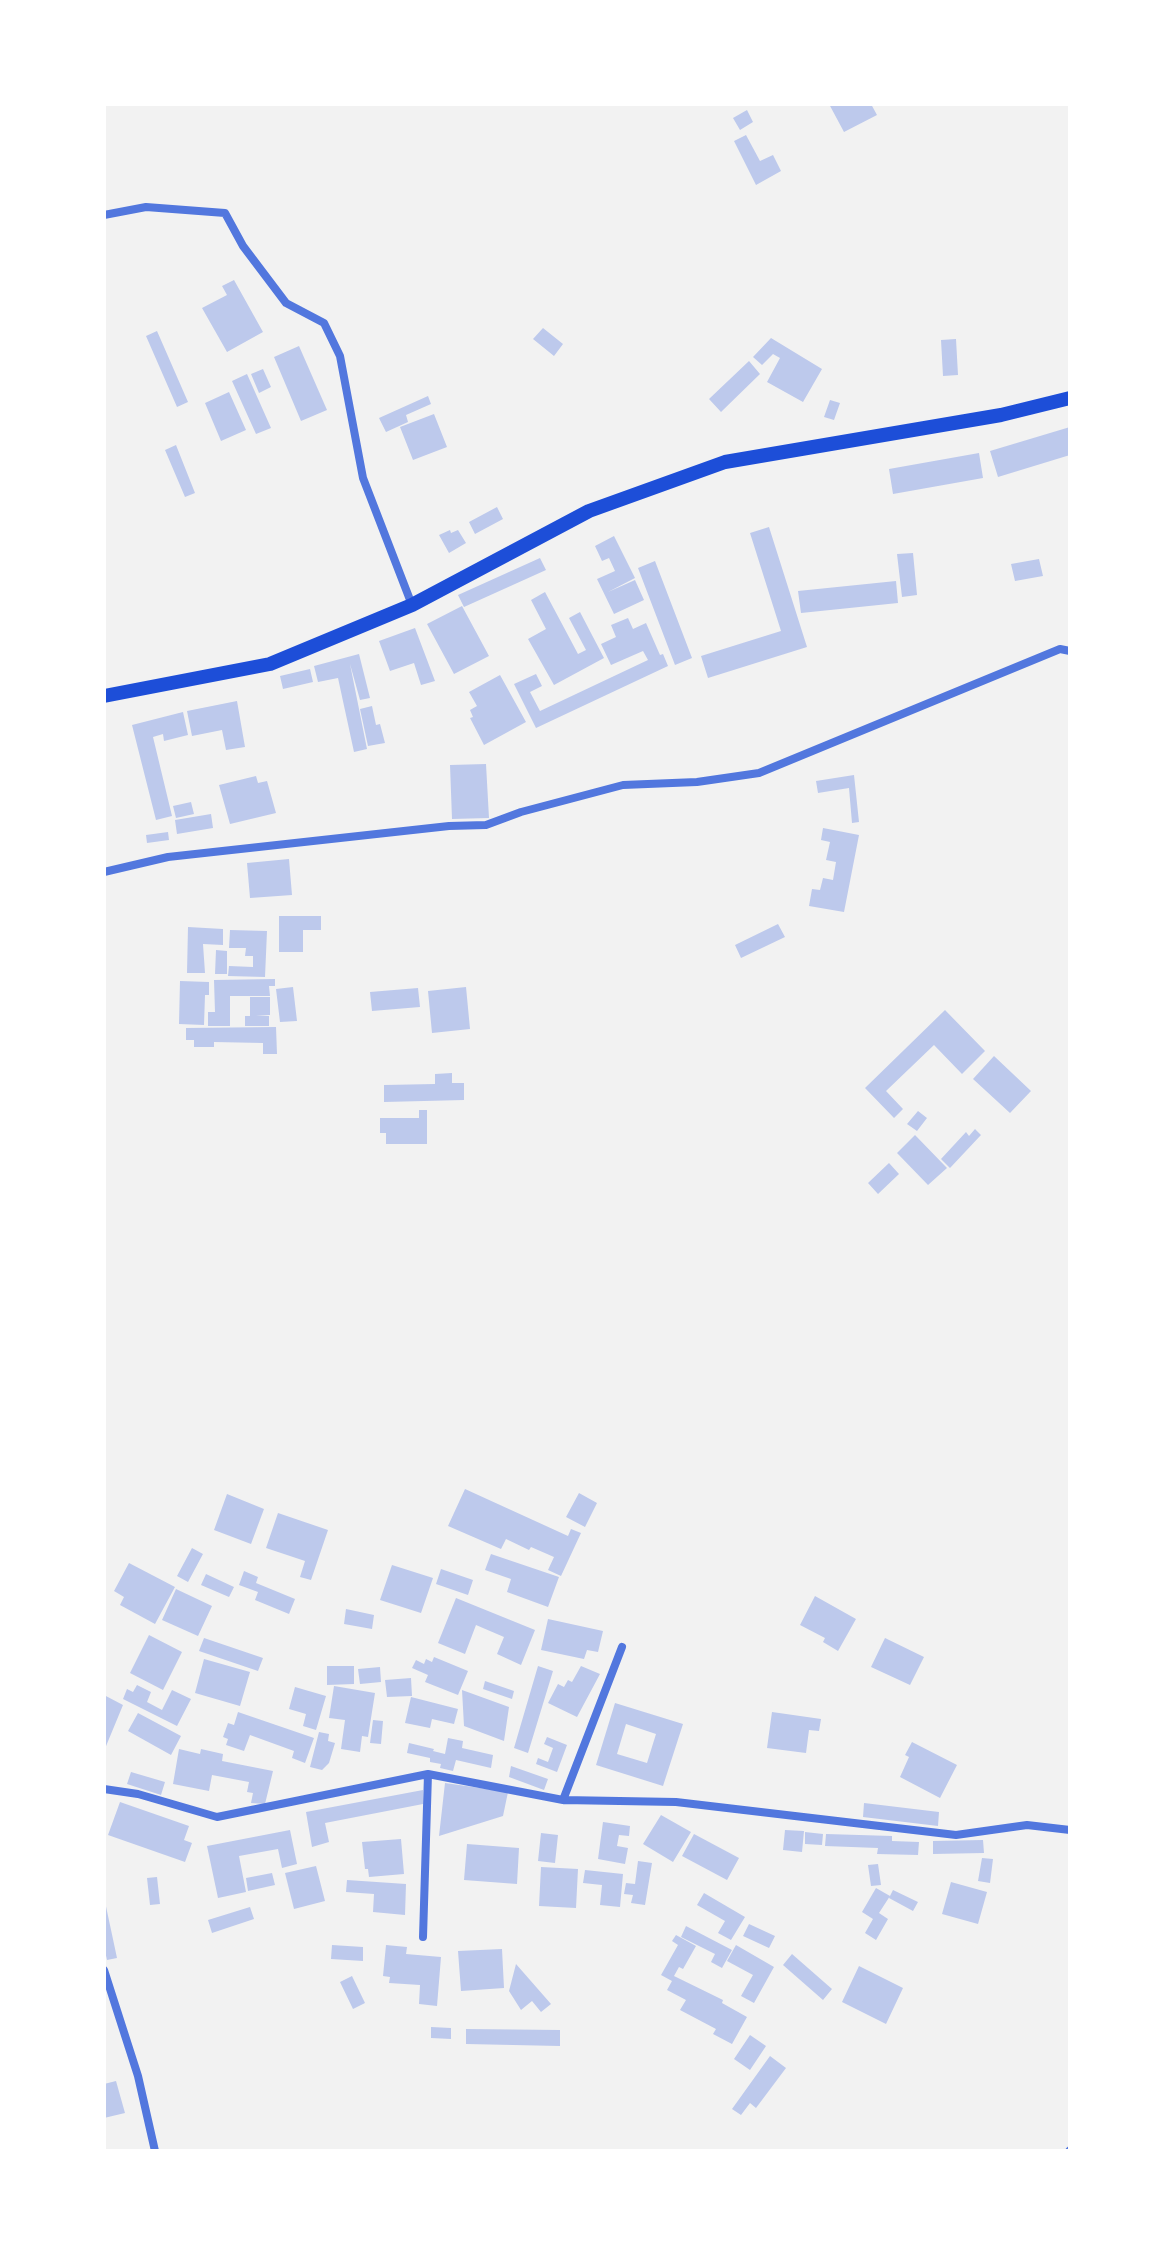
<!DOCTYPE html>
<style>
body{margin:0}
#map{position:relative;width:1174px;height:2255px;overflow:hidden;background:#f2f2f2;font-family:"Exo 2",sans-serif}
canvas{display:block}
.frame{position:absolute;inset:0;border:106px solid #fff;pointer-events:none}
</style>
<div id="map">
<canvas width="1174" height="2255"></canvas>
<div class="frame"></div>
</div>
<script>
const ctx = document.querySelector('canvas').getContext('2d');
ctx.lineJoin = 'round';
function paint(path, color) { ctx.fillStyle = color; ctx.fill(path, 'evenodd'); }
const toPath = rows => new Path2D(rows.map(r => 'M' + r).join(''));
function trace(path, color, width, dash) { ctx.strokeStyle = color; ctx.lineWidth = width; ctx.lineCap = dash ? 'butt' : 'round'; ctx.setLineDash(dash || []); ctx.stroke(path); }
paint(toPath([
 [829,104,871,104,877,115,844,132],
 [747,110,753,122,740,130,733,118],
 [746,135,760,161,773,155,781,171,756,185,734,141],
 [234,280,263,332,227,352,202,308,227,295,222,286],
 [543,328,563,344,554,356,533,339],
 [157,331,188,402,177,407,146,336],
 [771,338,822,369,803,402,767,382,780,358,773,354,762,365,753,357],
 [956,339,958,375,943,376,941,340],
 [299,346,327,410,301,421,274,357],
 [749,361,760,374,721,412,709,399],
 [263,369,271,387,259,393,251,374],
 [247,374,271,428,256,434,232,381],
 [229,392,246,430,221,441,205,403],
 [428,396,431,404,406,415,408,422,386,432,379,418],
 [830,400,840,403,834,420,824,417],
 [434,414,447,447,413,460,400,427],
 [1070,427,1070,455,998,477,990,451],
 [176,445,195,493,185,497,165,450],
 [979,453,983,478,893,494,889,469],
 [497,507,503,519,475,534,469,522],
 [769,527,807,647,708,678,701,656,781,631,750,533],
 [450,530,451,533,458,530,466,543,449,553,439,535],
 [614,536,635,578,608,592,635,580,644,600,614,614,597,579,615,571,609,558,602,561,595,546],
 [913,553,917,595,902,597,897,554],
 [540,558,546,570,464,607,458,595],
 [1039,559,1043,576,1015,581,1011,564],
 [655,561,692,658,675,665,638,568],
 [896,581,898,603,801,613,798,591],
 [545,592,578,654,586,650,569,618,580,612,604,658,554,685,528,639,546,629,531,600],
 [462,606,489,656,454,674,427,624],
 [628,618,633,629,646,623,660,655,663,654,668,666,536,728,514,684,536,674,542,686,530,692,540,711,648,660,643,651,611,665,601,644,616,637,611,625],
 [415,628,435,681,421,685,414,663,390,671,379,641],
 [359,654,370,698,360,700,350,664,367,749,354,752,338,678,318,682,314,666],
 [310,669,313,682,283,689,280,676],
 [500,675,526,722,484,745,470,718,473,717,470,710,477,706,469,692],
 [237,701,245,747,226,750,222,730,192,736,187,711],
 [372,706,376,725,380,724,385,743,368,746,360,709],
 [183,712,188,735,164,741,163,734,153,737,172,816,156,820,132,725],
 [486,764,489,818,452,819,450,765],
 [854,775,859,822,852,823,849,788,818,793,816,781],
 [256,776,258,783,267,781,276,813,230,824,219,785],
 [191,802,194,814,176,818,173,806],
 [211,814,213,828,177,834,175,820],
 [823,828,859,835,844,912,809,906,812,889,820,890,823,878,833,880,836,862,826,860,830,842,821,840],
 [168,832,169,840,147,843,146,835],
 [289,859,292,895,250,898,247,863],
 [279,916,321,916,321,930,303,930,303,952,279,952],
 [778,924,785,937,741,958,735,945],
 [188,927,223,929,223,945,203,944,205,973,187,973],
 [230,930,267,931,265,977,228,976,229,966,253,967,253,956,245,956,246,948,229,948],
 [216,950,227,951,227,974,215,974],
 [275,979,275,986,269,986,270,996,230,996,230,1026,208,1026,208,1012,215,1012,214,980],
 [180,981,209,982,209,995,205,995,204,1025,179,1024],
 [293,987,297,1021,280,1022,276,989],
 [466,987,470,1029,432,1033,428,991],
 [418,988,420,1007,372,1011,370,992],
 [250,997,270,997,270,1015,256,1015,269,1016,269,1026,245,1026,245,1016,250,1016],
 [945,1010,985,1051,962,1074,934,1045,886,1091,903,1109,894,1118,865,1088],
 [276,1027,277,1054,263,1054,263,1043,214,1042,214,1047,194,1047,194,1040,186,1040,186,1028],
 [994,1056,1031,1091,1010,1113,973,1079],
 [452,1073,452,1083,464,1083,464,1100,384,1102,384,1085,435,1084,435,1074],
 [419,1110,427,1110,427,1144,386,1144,386,1133,380,1133,380,1118,419,1118],
 [918,1111,927,1118,917,1131,907,1124],
 [975,1129,981,1135,950,1168,941,1159,966,1132,969,1136],
 [915,1135,947,1168,928,1185,897,1153],
 [889,1163,899,1174,878,1194,868,1183],
 [465,1489,568,1536,571,1529,581,1533,561,1576,548,1570,554,1557,531,1547,529,1550,506,1539,501,1549,448,1526],
 [579,1493,597,1503,585,1527,566,1517],
 [227,1494,264,1509,251,1544,214,1530],
 [278,1513,328,1530,311,1580,300,1577,305,1561,266,1548],
 [192,1548,203,1554,188,1582,177,1576],
 [491,1554,559,1577,548,1607,507,1592,511,1579,485,1570],
 [129,1563,175,1587,155,1624,120,1605,124,1597,114,1591],
 [392,1565,433,1578,421,1613,380,1600],
 [441,1569,473,1580,468,1595,436,1584],
 [244,1571,258,1577,256,1583,295,1599,289,1614,255,1600,258,1592,239,1585],
 [206,1574,234,1587,229,1597,201,1585],
 [176,1589,212,1606,198,1636,162,1620],
 [815,1596,856,1619,838,1651,823,1642,825,1638,800,1625],
 [456,1598,535,1630,521,1665,497,1654,504,1637,476,1625,465,1654,438,1643],
 [346,1609,374,1615,372,1629,344,1624],
 [548,1619,603,1631,598,1652,587,1650,584,1659,541,1650],
 [149,1635,182,1652,163,1690,130,1673],
 [204,1638,263,1658,258,1671,199,1651],
 [885,1638,924,1657,910,1685,871,1667],
 [434,1657,468,1671,458,1695,425,1682,428,1675,412,1668,416,1660,424,1664,426,1659,432,1662],
 [204,1659,250,1672,240,1706,195,1693],
 [327,1666,354,1666,354,1684,327,1685],
 [538,1666,553,1671,528,1753,514,1748],
 [581,1666,600,1674,577,1717,548,1703,558,1684,564,1687,568,1680,572,1682],
 [380,1667,381,1682,360,1684,358,1669],
 [411,1678,412,1696,387,1697,385,1680],
 [485,1681,514,1691,512,1699,483,1689],
 [137,1685,151,1692,147,1702,162,1710,172,1690,191,1699,177,1726,123,1699,127,1689,133,1692],
 [334,1686,375,1693,368,1737,362,1736,360,1752,341,1749,345,1720,329,1718],
 [295,1687,326,1696,316,1730,303,1726,306,1714,289,1709],
 [462,1690,509,1707,504,1741,464,1726],
 [104,1695,123,1705,104,1751],
 [411,1697,458,1709,454,1724,432,1719,430,1728,405,1723],
 [615,1703,683,1724,663,1786,596,1765],
 [626,1724,656,1734,647,1763,617,1754],
 [238,1712,314,1738,305,1763,292,1758,294,1751,250,1735,244,1751,226,1745,228,1739,223,1737,228,1723,234,1725],
 [772,1712,821,1719,819,1731,809,1730,806,1753,767,1748],
 [138,1713,181,1736,171,1755,128,1731],
 [373,1720,383,1721,381,1744,370,1743],
 [319,1732,329,1734,328,1741,335,1743,329,1763,322,1770,310,1767],
 [547,1737,567,1745,557,1772,536,1764,538,1758,548,1762,553,1748,544,1744],
 [448,1738,463,1741,462,1748,493,1755,491,1768,456,1760,453,1771,440,1768,441,1764,430,1762,430,1758,407,1753,409,1743,434,1749,433,1751,445,1754],
 [912,1742,957,1765,940,1798,900,1777,909,1757,905,1755],
 [179,1749,200,1754,201,1749,223,1754,222,1761,273,1771,265,1804,251,1803,253,1793,247,1792,249,1782,212,1775,209,1791,173,1784],
 [511,1766,548,1779,544,1790,509,1777],
 [131,1772,165,1782,161,1795,127,1784],
 [445,1783,508,1792,503,1816,439,1836],
 [423,1790,423,1804,325,1823,329,1842,312,1847,306,1812],
 [120,1802,189,1826,184,1840,192,1843,185,1862,108,1835],
 [864,1803,939,1812,938,1826,863,1817],
 [661,1815,691,1832,673,1862,643,1844],
 [603,1822,630,1826,629,1836,619,1835,617,1846,628,1848,625,1864,598,1859],
 [290,1830,297,1864,282,1868,278,1849,239,1856,246,1892,218,1898,207,1846],
 [785,1830,804,1831,802,1852,783,1850],
 [805,1832,823,1834,822,1845,805,1844],
 [541,1833,558,1835,555,1863,538,1861],
 [694,1834,739,1858,727,1880,682,1856],
 [826,1834,892,1836,892,1841,919,1842,918,1855,877,1854,878,1848,825,1846],
 [401,1839,404,1874,369,1877,368,1869,365,1869,362,1842],
 [983,1840,984,1853,933,1854,933,1841],
 [467,1844,519,1848,517,1884,464,1880],
 [982,1858,993,1859,990,1883,978,1881],
 [638,1861,652,1863,645,1905,631,1903,633,1895,624,1894,626,1883,635,1884],
 [878,1864,881,1885,871,1886,868,1865],
 [316,1866,325,1901,294,1909,285,1873],
 [541,1867,578,1869,576,1908,539,1906],
 [585,1870,623,1874,620,1907,600,1905,602,1885,583,1883],
 [272,1873,275,1885,248,1891,246,1878],
 [157,1877,160,1904,150,1905,147,1878],
 [347,1880,406,1884,405,1915,373,1912,374,1894,346,1892],
 [951,1882,987,1892,978,1924,942,1914],
 [876,1888,890,1896,879,1913,888,1919,876,1940,865,1933,873,1919,862,1912],
 [893,1890,918,1902,913,1911,889,1898],
 [704,1893,745,1917,731,1940,718,1933,725,1921,697,1905],
 [104,1897,117,1958,107,1960,104,1947],
 [250,1907,254,1919,212,1933,208,1920],
 [749,1924,775,1936,769,1948,743,1936],
 [686,1926,732,1950,722,1968,711,1962,715,1954,681,1937],
 [676,1935,696,1946,683,1969,679,1967,674,1976,723,2000,722,2003,747,2017,732,2044,713,2034,716,2029,680,2010,686,2000,667,1990,672,1981,661,1975,678,1945,672,1941],
 [332,1945,363,1947,363,1961,331,1959],
 [386,1945,407,1947,406,1954,441,1957,437,2006,419,2004,420,1985,389,1983,390,1977,383,1976],
 [736,1945,774,1967,754,2003,741,1996,753,1975,727,1961],
 [502,1949,504,1988,461,1991,458,1951],
 [792,1954,832,1989,823,2000,783,1965],
 [516,1964,551,2004,541,2012,532,2001,521,2010,509,1991],
 [859,1966,903,1988,886,2024,842,2002],
 [352,1976,365,2003,353,2009,340,1982],
 [431,2027,451,2028,451,2039,431,2038],
 [466,2029,560,2030,560,2046,466,2044],
 [750,2035,766,2046,750,2070,734,2059],
 [770,2056,786,2068,756,2108,750,2103,741,2115,732,2109],
 [116,2081,125,2113,104,2118,104,2084]
]), '#bdc9ec');
trace(toPath([
 [104,215,146,207,225,213,243,246,286,303,324,323,340,356,363,478,412,605],
 [104,872,168,857,449,826,486,825,521,812,623,785,697,782,759,773,1060,649,1070,651],
 [104,1789,138,1794,217,1817,428,1774,563,1800,676,1802,956,1835,1027,1825,1070,1830],
 [563,1800,622,1647],
 [423,1937,428,1774],
 [104,1970,138,2076,155,2151],
 [1069,2151,1070,2150]
]), '#5277de', 8);
trace(toPath([
 [104,696,270,664,412,605,589,511,725,462,1001,415,1070,398]
]), '#1d4ed8', 14);
</script>
